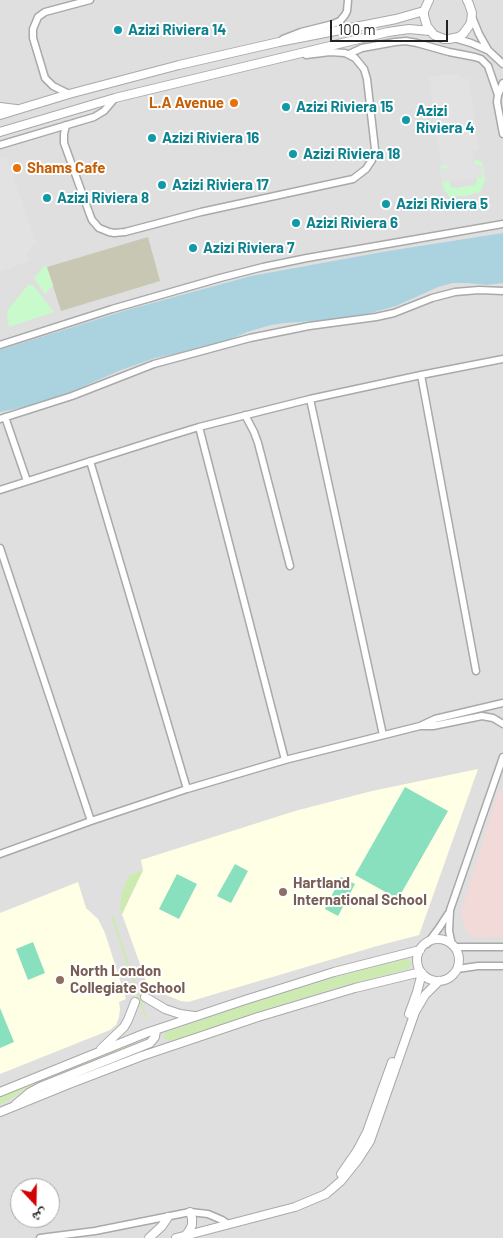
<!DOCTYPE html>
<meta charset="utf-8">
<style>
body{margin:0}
#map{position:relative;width:503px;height:1238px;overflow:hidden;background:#f2efe9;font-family:Barlow,"Noto Naskh Arabic",sans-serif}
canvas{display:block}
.north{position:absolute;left:10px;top:1178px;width:50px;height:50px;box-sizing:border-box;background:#fff;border:1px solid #a7a7a7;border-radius:50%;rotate:159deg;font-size:14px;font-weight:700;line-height:20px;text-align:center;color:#222}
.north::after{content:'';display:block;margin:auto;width:18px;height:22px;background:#d40000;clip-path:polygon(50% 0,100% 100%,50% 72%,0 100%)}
.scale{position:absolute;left:330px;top:20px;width:118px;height:22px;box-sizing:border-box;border:2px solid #222;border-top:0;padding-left:6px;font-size:15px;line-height:18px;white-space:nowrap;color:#222;-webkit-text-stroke:4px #fff;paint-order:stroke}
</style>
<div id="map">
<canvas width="503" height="1238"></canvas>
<div class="north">ش</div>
<div class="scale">100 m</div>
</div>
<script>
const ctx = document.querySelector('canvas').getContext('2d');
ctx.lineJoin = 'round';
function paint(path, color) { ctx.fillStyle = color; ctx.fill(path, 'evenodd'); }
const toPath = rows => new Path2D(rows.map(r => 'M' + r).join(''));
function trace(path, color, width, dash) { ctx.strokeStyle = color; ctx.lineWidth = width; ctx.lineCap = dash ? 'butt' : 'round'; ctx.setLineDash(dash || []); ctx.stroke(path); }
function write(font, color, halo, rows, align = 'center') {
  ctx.font = font + ' Barlow,sans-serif'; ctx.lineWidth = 4; ctx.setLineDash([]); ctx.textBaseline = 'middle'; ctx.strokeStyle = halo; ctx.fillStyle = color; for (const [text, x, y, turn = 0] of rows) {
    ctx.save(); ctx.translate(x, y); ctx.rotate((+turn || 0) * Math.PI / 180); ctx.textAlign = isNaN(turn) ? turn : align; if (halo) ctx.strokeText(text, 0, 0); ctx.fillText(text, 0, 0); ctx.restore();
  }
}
paint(toPath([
 [0,0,503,0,503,1238,0,1238],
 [20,1188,50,1188,50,1218,20,1218]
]), '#e0dfdf');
paint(toPath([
 [503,791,503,937,478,938,473,937,465,929,461,913,498,793]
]), '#f2dad9');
paint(toPath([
 [478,769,419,935,377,946,188,1002,181,1001,161,993,157,990,150,992,122,914,143,870,141,860,295,811,372,791],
 [78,882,86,908,98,919,105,933,126,999,119,1002,120,1009,119,1017,116,1025,110,1030,0,1074,0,913]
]), '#ffffe5');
paint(toPath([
 [148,237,160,281,61,311,47,267]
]), '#c7c7b4');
paint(toPath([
 [143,870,122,914,120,909,121,896,126,881,129,876,133,874],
 [113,916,147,1018,145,1018,111,917],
 [405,959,408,959,411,962,411,966,408,969,336,988,257,1012,171,1041,166,1040,164,1037,164,1034,167,1032,253,1002,333,978],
 [134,1043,135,1047,24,1090,0,1105,0,1095,11,1090]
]), '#cdebb0');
paint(toPath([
 [477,160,482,162,485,180,480,192,478,193,474,193,466,196,455,196,450,198,443,187,440,166,447,165,448,168,443,182,450,181,451,187,456,188,474,185,477,181,477,178,483,177,481,166,476,165,475,164,474,161],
 [46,265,53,285,45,294,34,278,44,266],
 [28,285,33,285,54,312,9,327,7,311]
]), '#c8facc');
paint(toPath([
 [405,787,448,811,398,899,355,875],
 [235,864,248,871,231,903,217,896],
 [177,874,197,884,179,919,159,909],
 [341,877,355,884,338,916,325,909],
 [33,942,45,973,28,980,16,949],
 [0,1008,14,1042,0,1048]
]), '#88e0be');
paint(toPath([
 [459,74,462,78,469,79,479,150,473,151,474,163,476,165,481,165,483,177,443,182,441,169,447,168,447,165,441,165,429,76],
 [7,158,37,244,31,246,30,251,27,254,29,261,0,272,0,160]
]), '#e2e2e2');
paint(toPath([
 [503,233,503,283,487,285,467,283,453,283,438,287,396,306,367,314,340,319,284,323,271,325,247,332,227,341,213,346,155,358,121,370,64,395,34,405,0,412,0,350,127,310,251,276,388,251]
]), '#aad3df');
const minor = toPath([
 [472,17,479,34,488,50,503,64],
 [454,38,471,43,487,50],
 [283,39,301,32,333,24,340,21,345,15,347,11,348,0],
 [349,54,362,48,395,42,406,41,417,43,449,52,475,57,481,59,488,66,498,95],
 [503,83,498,95,497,102,503,134],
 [69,94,53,86,45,78,33,38,33,29,38,17,45,12,90,0],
 [66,125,64,134,64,143,90,215,92,220,99,228,109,232,114,233,125,232,201,212,353,179,366,169,372,160,375,149,367,79,364,69,355,58,345,53,330,52,306,55],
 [0,145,94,117,104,111,115,98],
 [0,345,112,309,220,278,263,267,307,258,503,224],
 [421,375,476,671],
 [310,399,383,735],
 [245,415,254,432,258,443,290,566],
 [5,417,27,481],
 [0,419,72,396,154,364,250,338,309,326,376,317,394,313,432,298,455,292,479,290,503,291],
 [199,427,285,760],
 [90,461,187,789],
 [0,490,163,438,199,427,310,399,421,375,503,359],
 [0,548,91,821],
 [421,726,433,726,482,716,493,718,503,724],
 [0,854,91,821,187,789,285,760,420,726,435,719,503,703],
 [427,944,439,928,448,914],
 [452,945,449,931,450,910,503,757],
 [454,947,503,947],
 [457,969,478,966,503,966],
 [40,1238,95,1231,190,1212,208,1214,222,1220,228,1224]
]);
const tertiary = toPath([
 [429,0,424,11,424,16,427,26,434,35,444,39,449,39,459,37,463,34,469,26,471,22,472,13,469,4,467,0],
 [0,107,16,109],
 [0,115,69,94,179,65,279,42,396,19,424,11],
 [0,132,115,98,388,32,409,29,430,31],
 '417 960a21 21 0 1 1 42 0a21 21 0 1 1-42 0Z',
 [145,997,165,1009,180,1014,194,1016],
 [409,1014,417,992,422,973],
 [101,1049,124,1027,128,1020,135,1002],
 [0,1092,146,1033,245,1000,334,972,420,950],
 [16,1104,29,1093,40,1087,150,1043,155,1037,156,1030],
 [0,1112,69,1084,142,1056,258,1017,355,988,421,972],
 [341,1174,357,1151,367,1132,392,1062],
 [185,1236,189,1231,192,1225,192,1218,190,1212],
 [149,1238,162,1226,168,1217],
 [176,1238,295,1207,326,1194,341,1181,357,1161,370,1141,415,1012,425,995,439,981]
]);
trace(minor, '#a9a9a9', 9);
trace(tertiary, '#a9a9a9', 10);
trace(minor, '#fff', 6);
trace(tertiary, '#fff', 8);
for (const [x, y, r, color] of [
 [118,30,5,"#0f9aa8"],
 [234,103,5,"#e8710a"],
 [286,107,5,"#0f9aa8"],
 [406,120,5,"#0f9aa8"],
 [152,138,5,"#0f9aa8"],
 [293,154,5,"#0f9aa8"],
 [17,168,5,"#e8710a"],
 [162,185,5,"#0f9aa8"],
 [47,198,5,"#0f9aa8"],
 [386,204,5,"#0f9aa8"],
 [296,223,5,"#0f9aa8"],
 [193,248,5,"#0f9aa8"],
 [283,892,5,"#8d6e63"],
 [60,980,5,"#8d6e63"]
]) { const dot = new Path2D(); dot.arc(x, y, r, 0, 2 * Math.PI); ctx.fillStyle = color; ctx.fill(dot); trace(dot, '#fff', 2); }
write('bold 15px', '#0d838f', '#fff', [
 ["Azizi Riviera 14",128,30],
 ["Azizi Riviera 15",296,107],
 ["Azizi",416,111],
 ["Riviera 4",416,128],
 ["Azizi Riviera 16",162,138],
 ["Azizi Riviera 18",303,154],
 ["Azizi Riviera 17",172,185],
 ["Azizi Riviera 8",57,198],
 ["Azizi Riviera 5",396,204],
 ["Azizi Riviera 6",306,223],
 ["Azizi Riviera 7",203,248]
], 'left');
write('bold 15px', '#c56008', '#fff', [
 ["L.A Avenue",224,103],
 ["Shams Cafe",27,168,"left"]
], 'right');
write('bold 15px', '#785e54', '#fff', [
 ["Hartland",293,883],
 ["International School",293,900],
 ["North London",70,971],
 ["Collegiate School",70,988]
], 'left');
</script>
